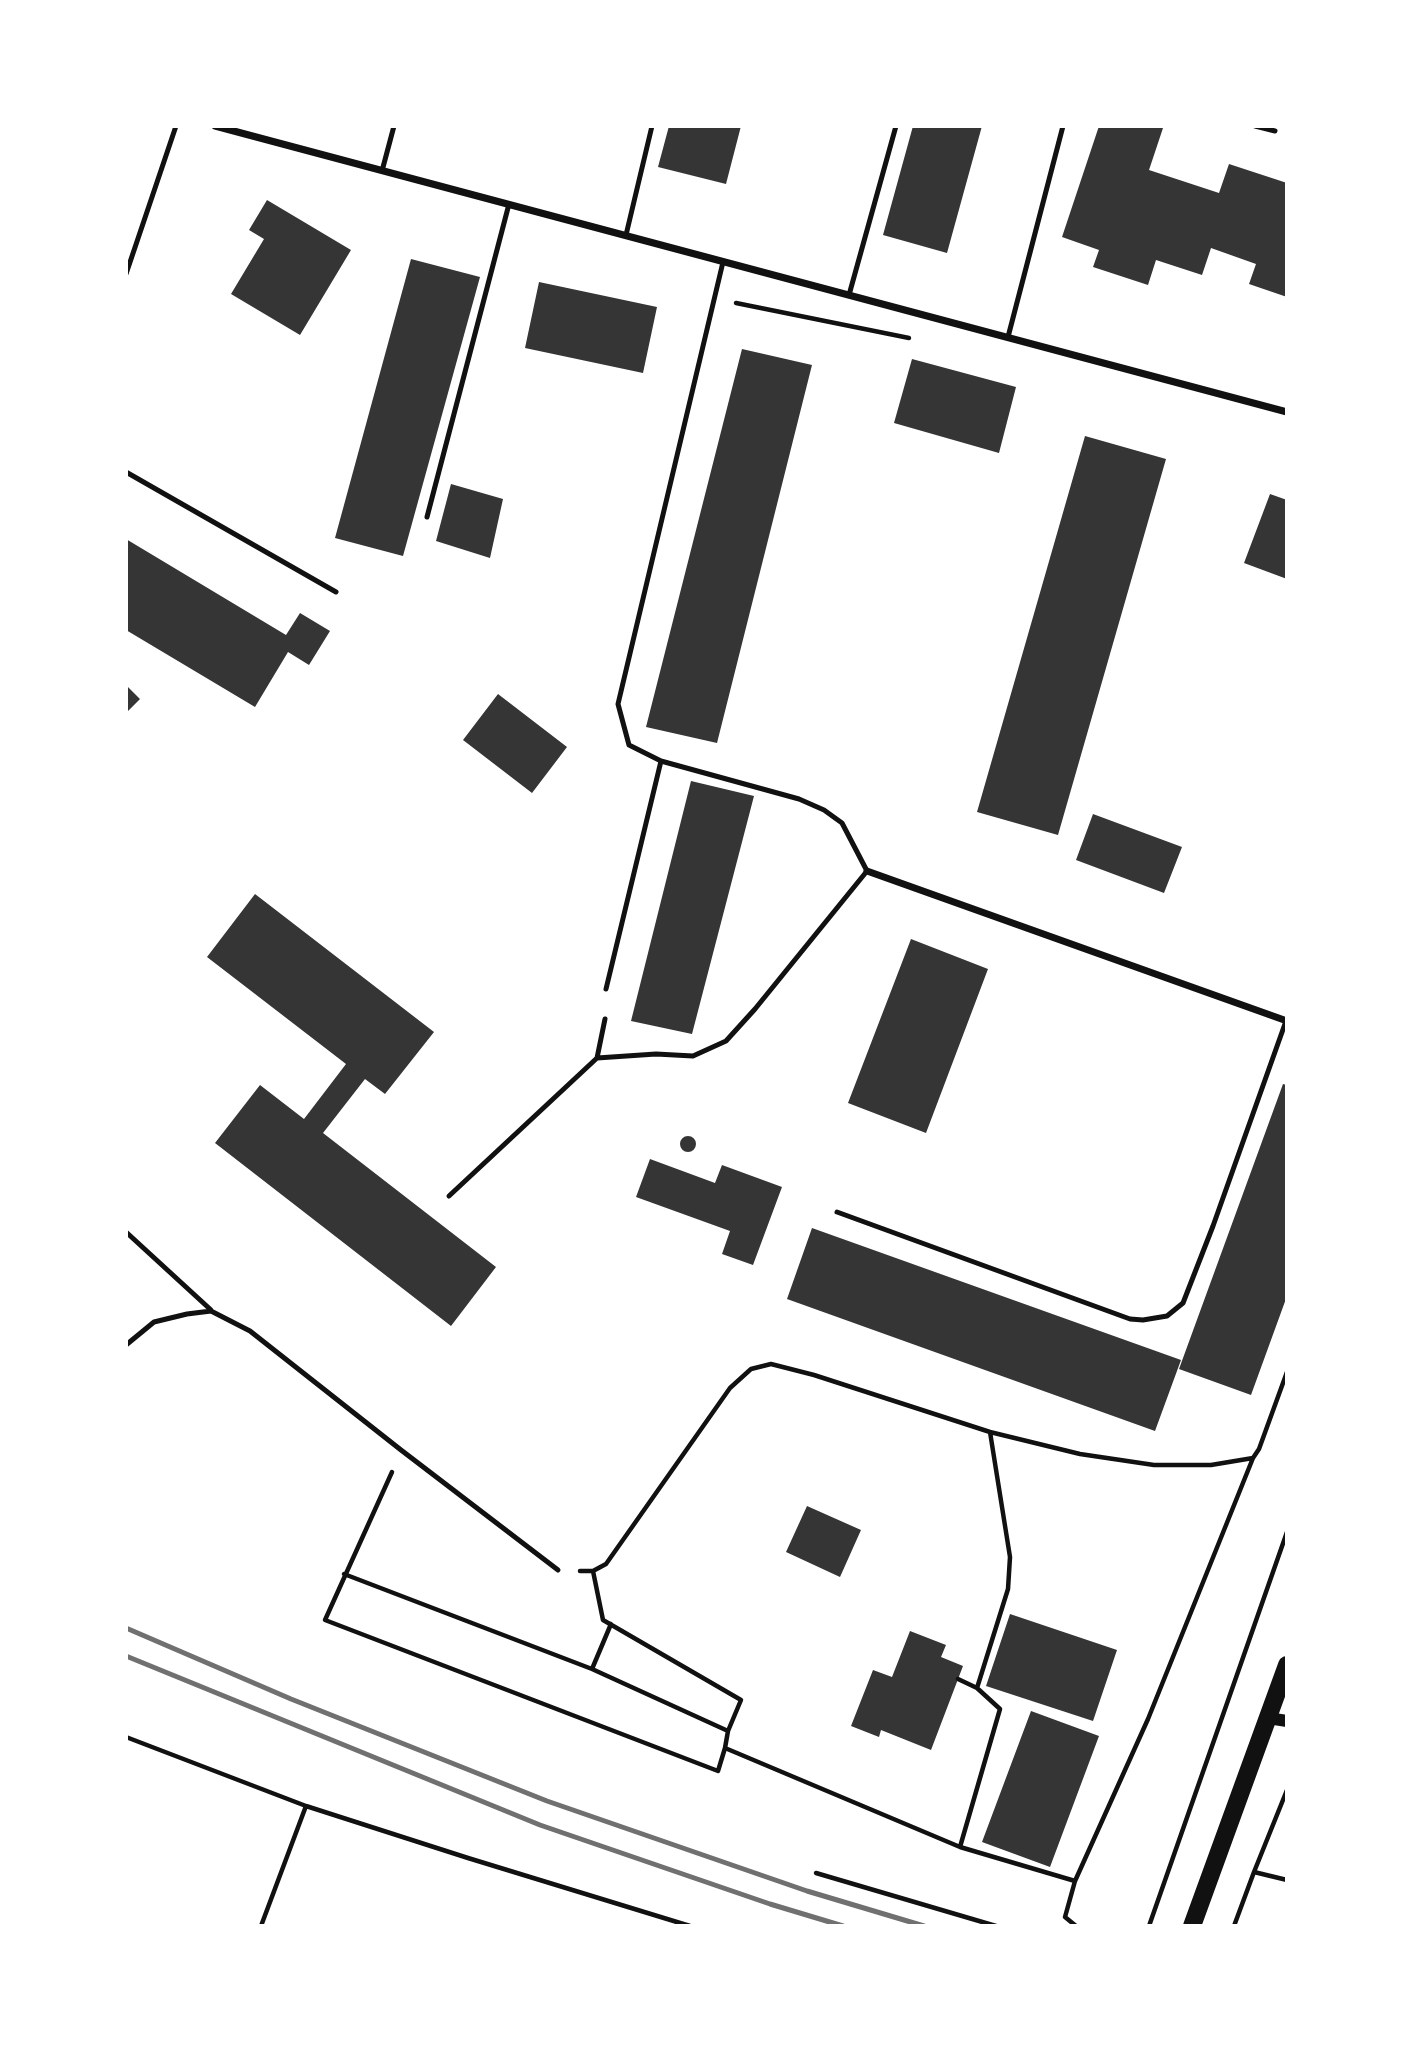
<!DOCTYPE html>
<style>
body{margin:0}
#map{position:relative;width:1413px;height:2052px;overflow:hidden;background:#fff;font-family:"PT Sans Narrow",sans-serif}
canvas{display:block}
.frame{position:absolute;inset:0;border:128px solid #fff;pointer-events:none}
</style>
<div id="map">
<canvas width="1413" height="2052"></canvas>
<div class="frame"></div>
</div>
<script>
const ctx = document.querySelector('canvas').getContext('2d');
ctx.lineJoin = 'round';
function paint(path, color) { ctx.fillStyle = color; ctx.fill(path, 'evenodd'); }
const toPath = rows => new Path2D(rows.map(r => 'M' + r).join(''));
function trace(path, color, width, dash) { ctx.strokeStyle = color; ctx.lineWidth = width; ctx.lineCap = dash ? 'butt' : 'round'; ctx.setLineDash(dash || []); ctx.stroke(path); }
paint(toPath([
 [669,126,741,126,726,184,658,167],
 [913,126,982,126,947,253,883,235],
 [1099,126,1155,126,1163,128,1149,170,1219,193,1229,164,1287,183,1287,297,1249,284,1256,264,1211,248,1202,275,1156,260,1148,285,1093,267,1099,250,1062,237],
 [267,200,351,250,300,335,231,294,264,239,249,230],
 [411,259,480,277,403,556,335,538],
 [539,282,657,307,643,373,525,348],
 [742,349,812,365,717,743,646,727],
 [912,359,1016,387,999,453,894,423],
 [1085,436,1166,459,1058,835,977,812],
 [451,484,503,499,490,558,436,541],
 [1270,494,1287,500,1287,579,1244,563],
 [126,539,286,635,300,613,330,631,309,665,288,652,255,707,126,630],
 [126,685,140,699,126,713],
 [498,694,567,747,532,793,463,740],
 [691,781,754,796,692,1034,631,1021],
 [1093,814,1182,847,1164,893,1076,860],
 [255,894,434,1032,385,1094,365,1079,323,1133,496,1267,451,1326,215,1143,260,1085,304,1119,346,1064,207,957],
 [911,939,988,969,926,1133,848,1103],
 [1283,1084,1287,1085,1287,1296,1251,1395,1179,1369],
 '680 1144a8 8 0 1 1 16 0a8 8 0 1 1-16 0Z',
 [650,1159,715,1183,722,1165,782,1187,753,1265,722,1254,730,1231,636,1197],
 [812,1228,1181,1360,1155,1431,787,1299],
 [807,1506,861,1530,840,1577,786,1552],
 [1010,1614,1117,1650,1093,1721,986,1686],
 [910,1631,946,1645,941,1657,963,1666,931,1750,881,1730,879,1737,851,1726,873,1670,892,1677],
 [1031,1711,1099,1736,1050,1867,982,1842]
]), '#353535');
trace(toPath([
 [736,303,909,338],
 [392,1472,325,1620,718,1771,725,1748],
 [580,1571,593,1571,606,1564,730,1388,751,1369,771,1364,814,1375,990,1432,1080,1454,1154,1465,1211,1465,1253,1458,1259,1449,1287,1372],
 [593,1571,603,1620,741,1700,728,1731,725,1748,960,1847,1075,1881],
 [344,1574,592,1669,728,1731],
 [592,1669,611,1624],
 [958,1679,977,1688,1000,1709,960,1847],
 [977,1688,1008,1589,1010,1557,990,1432],
 [126,1737,306,1806,468,1858,690,1926],
 [1254,1872,1287,1880],
 [816,1873,996,1926],
 [261,1926,306,1806],
 [1076,1926,1065,1917,1075,1881,1148,1719,1253,1458],
 [1149,1926,1287,1532],
 [1234,1926,1254,1872,1287,1790]
]), '#111', 4.5);
trace(toPath([
 [1255,126,1275,131],
 [382,171,394,126],
 [626,235,652,126],
 [126,274,176,126],
 [849,295,896,126],
 [1008,337,1063,126],
 [126,472,336,592],
 [427,517,509,204],
 [606,989,661,761,629,745,618,704,723,262],
 [597,1058,656,1054,693,1056,726,1041,755,1009,867,871,842,823,824,810,799,799,661,761],
 [449,1196,597,1058,605,1019],
 [837,1212,1130,1319,1143,1320,1167,1316,1183,1303,1213,1226,1286,1021],
 [126,1232,211,1310],
 [126,1345,154,1322,187,1314,211,1311,250,1331,401,1450,558,1570]
]), '#111', 5);
trace(toPath([
 [215,126,1287,412],
 [867,871,1287,1021]
]), '#111', 7);
trace(toPath([
 [1268,1718,1287,1721]
]), '#111', 12);
trace(toPath([
 [1192,1926,1287,1665]
]), '#111', 18);
trace(toPath([
 [126,1628,291,1699,547,1801,807,1891,924,1926],
 [126,1656,540,1825,770,1904,843,1926]
]), '#707070', 5);
</script>
